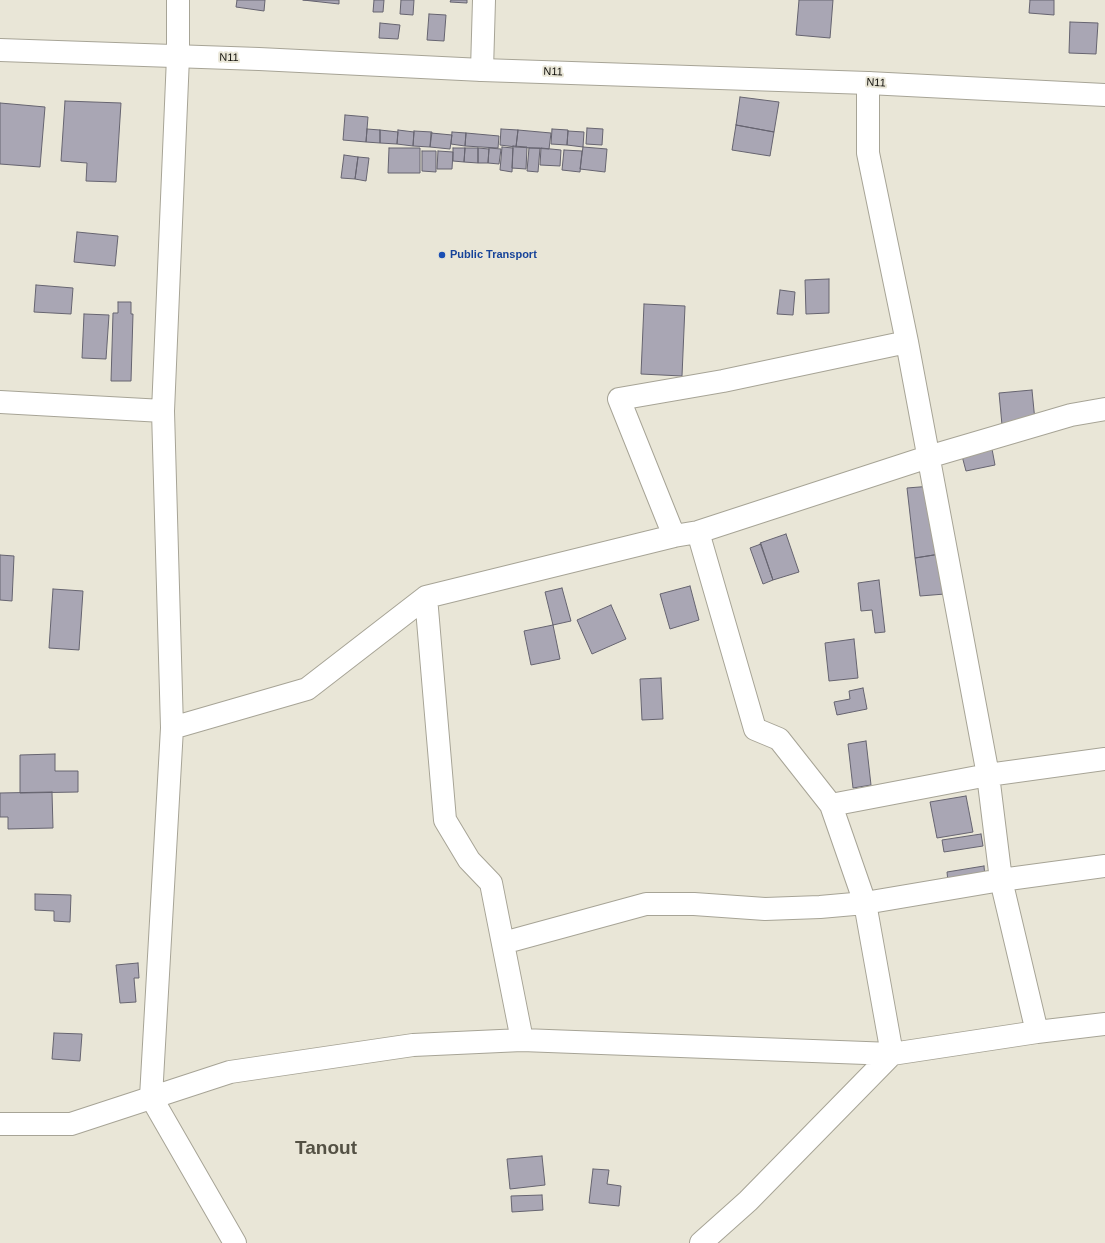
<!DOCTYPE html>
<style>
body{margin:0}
canvas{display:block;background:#e9e6d7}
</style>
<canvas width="1105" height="1243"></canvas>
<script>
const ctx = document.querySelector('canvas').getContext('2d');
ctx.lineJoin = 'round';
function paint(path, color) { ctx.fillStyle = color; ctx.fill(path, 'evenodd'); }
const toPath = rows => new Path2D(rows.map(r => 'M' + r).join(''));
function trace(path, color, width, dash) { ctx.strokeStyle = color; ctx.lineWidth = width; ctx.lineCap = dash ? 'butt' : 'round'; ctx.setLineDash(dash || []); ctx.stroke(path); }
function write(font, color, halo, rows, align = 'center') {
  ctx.font = font + ' Arial,sans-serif'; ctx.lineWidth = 4; ctx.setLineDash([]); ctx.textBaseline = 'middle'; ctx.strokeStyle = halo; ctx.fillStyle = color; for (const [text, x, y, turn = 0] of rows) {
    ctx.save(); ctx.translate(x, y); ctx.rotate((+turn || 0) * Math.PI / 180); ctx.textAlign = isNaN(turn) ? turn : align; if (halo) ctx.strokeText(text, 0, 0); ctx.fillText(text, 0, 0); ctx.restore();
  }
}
const building = toPath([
 [237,0,265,0,264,11,236,7,237,0],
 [303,0,339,0,339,4,303,0],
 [374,0,384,0,383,12,373,12,374,0],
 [401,0,414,0,413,15,400,14,401,0],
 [451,0,467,0,467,3,450,2,451,0],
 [799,0,833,0,830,38,796,35,799,0],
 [1030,0,1054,0,1054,15,1029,13,1030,0],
 [429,14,446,15,444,41,427,40,429,14],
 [1070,22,1098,23,1096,54,1069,53,1070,22],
 [380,23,400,25,398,39,379,38,380,23],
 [740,97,779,102,774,132,736,125,740,97],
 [65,101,121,103,116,182,86,181,87,163,61,161,65,101],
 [0,103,45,107,40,167,0,164,0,103],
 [345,115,368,117,366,142,343,140,345,115],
 [736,125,774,132,770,156,732,150,736,125],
 [587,128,603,129,602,145,586,144,587,128],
 [367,129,380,130,380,143,366,142,367,129],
 [501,129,518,130,516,147,500,145,501,129],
 [552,129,568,130,567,145,551,144,552,129],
 [380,130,398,132,397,144,380,143,380,130],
 [398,130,414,132,413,146,397,144,398,130],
 [518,130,551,133,549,149,516,147,518,130],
 [414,131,432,132,430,147,413,146,414,131],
 [568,131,584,132,583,147,567,145,568,131],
 [452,132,466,133,465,146,451,144,452,132],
 [431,133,452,135,450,149,430,147,431,133],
 [466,133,499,136,498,148,465,146,466,133],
 [513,146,527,147,526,169,512,168,513,146],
 [502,147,513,148,512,172,500,170,502,147],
 [583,147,607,149,605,172,580,169,583,147],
 [389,148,420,148,420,173,388,173,389,148],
 [453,148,465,148,464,162,453,161,453,148],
 [465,148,478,148,478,163,464,162,465,148],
 [478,148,489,149,488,163,478,163,478,148],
 [489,148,501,149,499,164,488,163,489,148],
 [529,148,540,148,538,172,527,171,529,148],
 [541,148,561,150,560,166,540,165,541,148],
 [564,150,582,151,580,172,562,170,564,150],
 [422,151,436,151,436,172,422,171,422,151],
 [438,151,453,152,452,169,437,169,438,151],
 [344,155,358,157,355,179,341,178,344,155],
 [358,157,369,158,366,181,355,179,358,157],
 [77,232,118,236,115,266,74,262,77,232],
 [829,279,829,313,806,314,805,280,829,279],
 [36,285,73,288,71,314,34,312,36,285],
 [780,290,795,292,793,315,777,314,780,290],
 [118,302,131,302,131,314,133,314,131,381,111,381,113,313,118,313,118,302],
 [644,304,685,306,682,376,641,374,644,304],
 [84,314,109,315,106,359,82,358,84,314],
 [1032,390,1035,421,1002,425,999,393,1032,390],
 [992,449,995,465,966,471,962,456,992,449],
 [932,486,940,554,915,558,907,488,932,486],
 [786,534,799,572,773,580,760,543,786,534],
 [761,544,773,580,763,584,750,548,761,544],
 [940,554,945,594,920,596,915,558,940,554],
 [0,555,14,556,12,601,0,600,0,555],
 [879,580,885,632,875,633,872,610,861,611,858,583,879,580],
 [690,586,699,620,670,629,660,594,690,586],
 [562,588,571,621,553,625,545,592,562,588],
 [53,589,83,591,79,650,49,648,53,589],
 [611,605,626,639,592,654,577,620,611,605],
 [553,625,560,659,531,665,524,631,553,625],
 [854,639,858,678,829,681,825,643,854,639],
 [661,678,663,719,642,720,640,679,661,678],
 [863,688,867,709,837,715,834,702,850,699,849,691,863,688],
 [866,741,871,785,853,788,848,744,866,741],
 [55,754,55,771,78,771,78,792,20,793,20,755,55,754],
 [52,792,53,828,8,829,8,817,0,817,0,793,52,792],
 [966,796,973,832,937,838,930,802,966,796],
 [981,834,983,846,944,852,942,840,981,834],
 [984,866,985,877,948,882,947,872,984,866],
 [35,894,71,895,70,922,54,921,54,911,35,910,35,894],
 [138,963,139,978,134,978,136,1002,120,1003,116,965,138,963],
 [54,1033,82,1034,80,1061,52,1059,54,1033],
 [542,1156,545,1185,510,1189,507,1159,542,1156],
 [593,1169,609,1170,607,1184,621,1186,619,1206,589,1203,593,1169],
 [542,1195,543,1210,512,1212,511,1196,542,1195]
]);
paint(building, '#a9a6b4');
trace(building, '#666470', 1);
const minor = toPath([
 [178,0,178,57,163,411,172,728,151,1097,235,1243],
 [482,70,484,0],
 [868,83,868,153,907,342,988,775,1001,880,1037,1032],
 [0,402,163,411],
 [698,532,755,729,779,739,831,805,865,903,892,1054,748,1201,701,1243],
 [674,536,619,399,723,381,907,342],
 [426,597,445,820,469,860,491,883,522,1040],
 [172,728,307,689,426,597,674,536,698,532,928,457,1071,415,1105,409],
 [831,805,988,775,1105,759],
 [503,943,646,904,694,904,765,909,820,907,865,903,1001,880,1105,866],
 [0,1124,71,1124,230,1072,413,1045,522,1040,892,1054,1037,1032,1105,1024]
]);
const major = toPath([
 [0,50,259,59,482,70,868,83,1105,95]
]);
trace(minor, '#a7a496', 24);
trace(major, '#a7a496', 24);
trace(minor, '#fff', 22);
trace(major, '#fff', 22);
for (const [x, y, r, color] of [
 [442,255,4,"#1a4fb4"]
]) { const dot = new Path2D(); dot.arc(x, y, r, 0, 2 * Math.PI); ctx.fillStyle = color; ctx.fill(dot); trace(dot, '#e9e6d7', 1.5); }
write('11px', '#0f0e09', '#e9e6d7', [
 ["N11",229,58,1],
 ["N11",553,72,2],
 ["N11",876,83,3]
]);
write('bold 11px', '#164399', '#e9e6d7', [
 ["Public Transport",450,255]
], 'left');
write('bold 19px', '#545144', '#e9e6d7', [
 ["Tanout",326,1149]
]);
</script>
